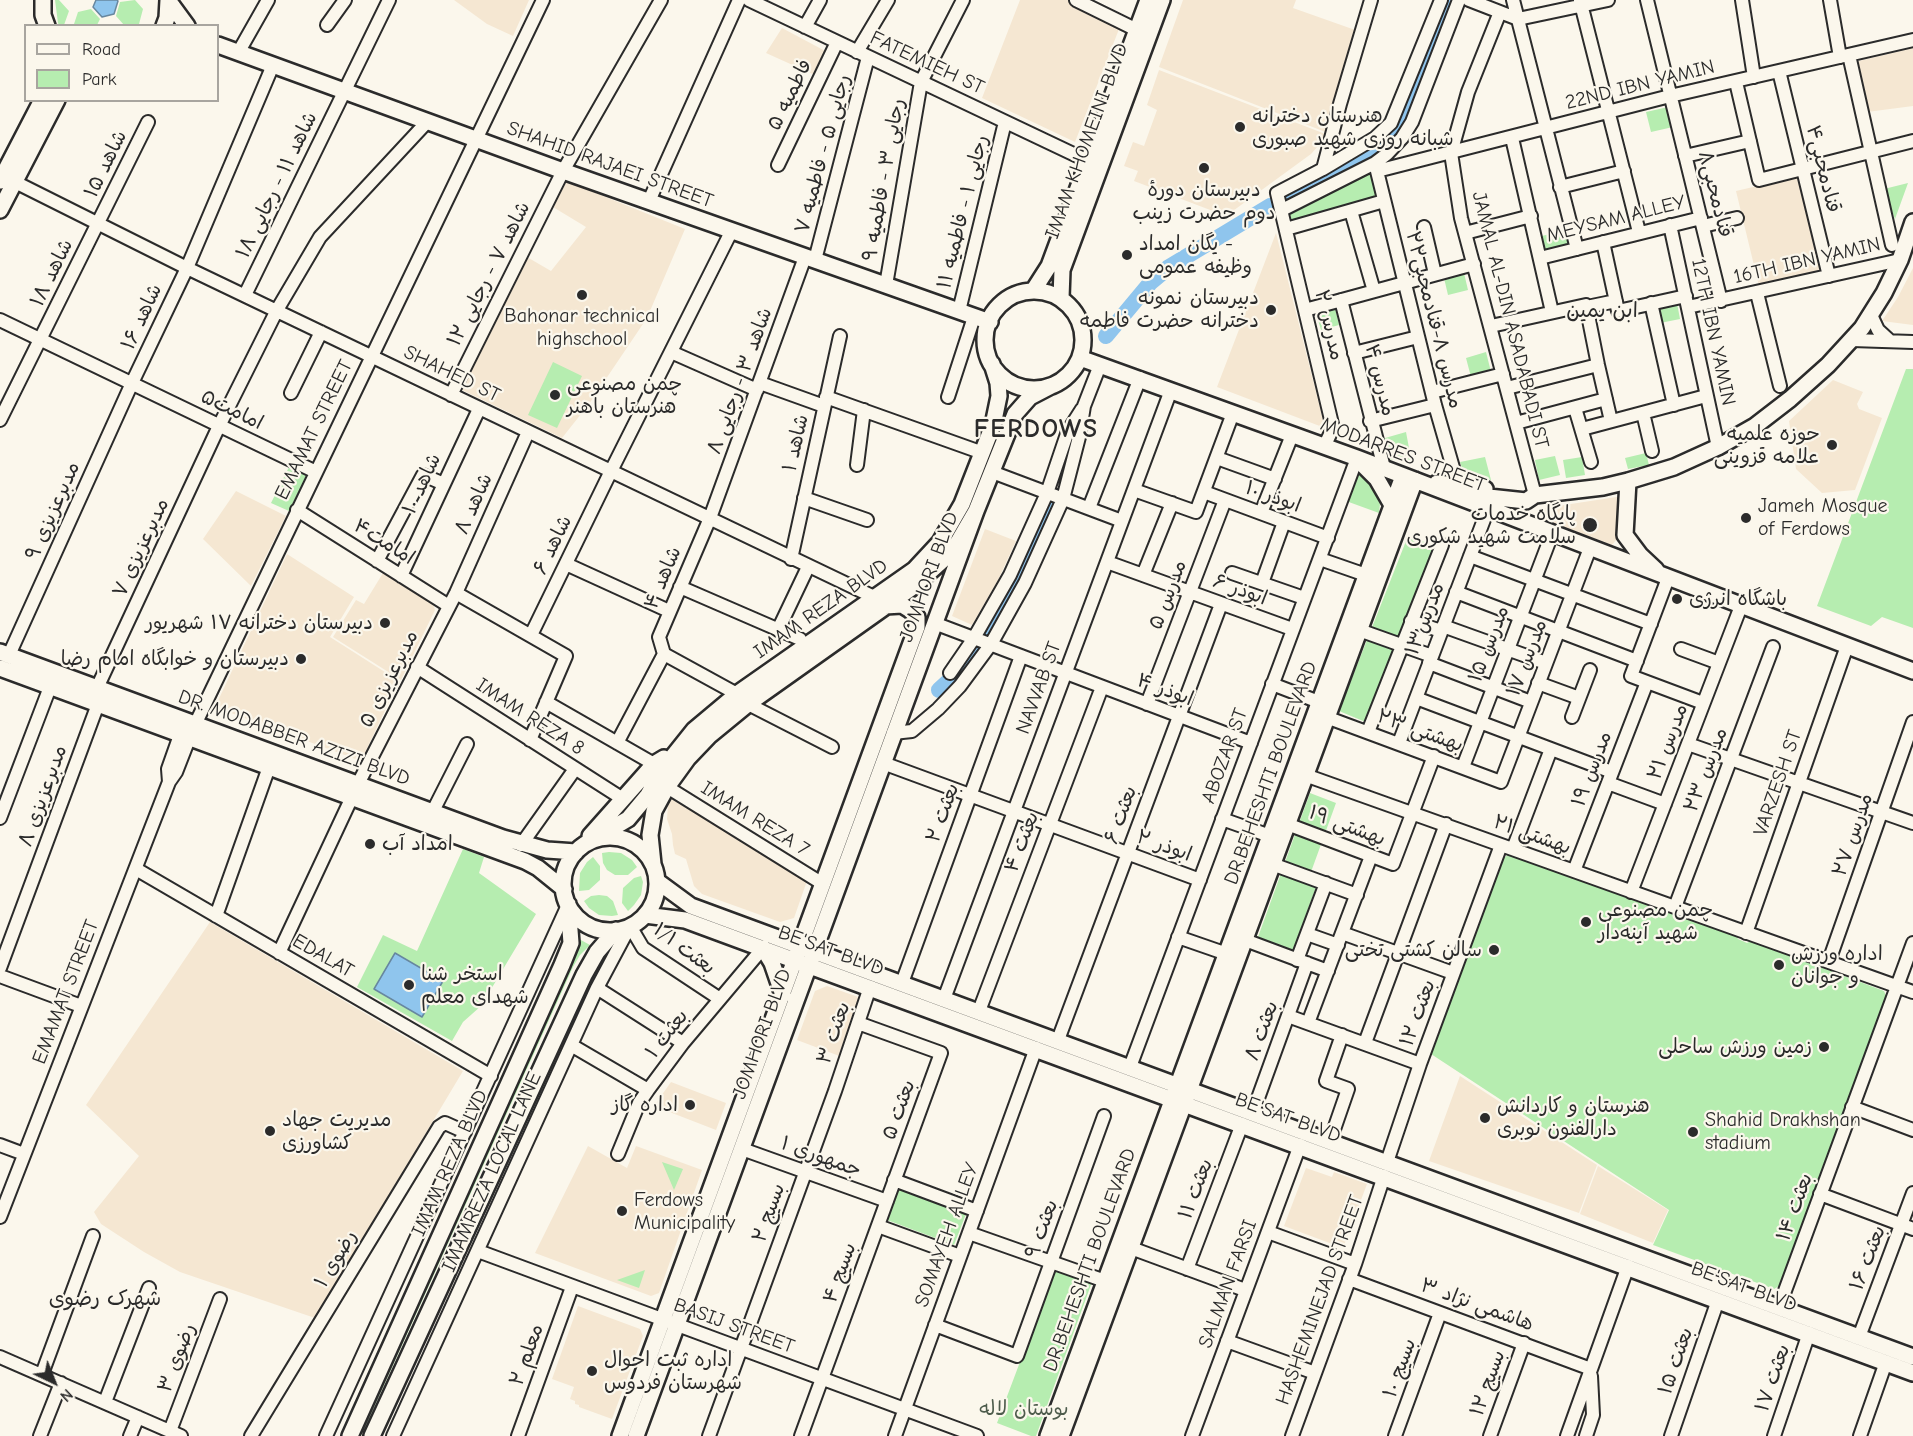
<!DOCTYPE html>
<meta charset="utf-8">
<style>
body{margin:0}
#map{position:relative;width:1913px;height:1436px;overflow:hidden;background:#fbf7ec;font-family:"Comic Neue",sans-serif}
canvas{display:block}
.legend{position:absolute;left:24px;top:24px;width:195px;height:78px;box-sizing:border-box;background:#fbf7ec;border:2px solid #a8a59f;margin:0;padding:8px 10px;list-style:none;font-size:18px;color:#2b2b2b}
.legend li{display:flex;align-items:center;gap:12px;height:30px}
.legend b{width:30px;border:2px solid #a8a59f}
.north{position:absolute;left:24px;top:1352px;width:60px;height:60px;-webkit-text-stroke:4px #fbf7ec;paint-order:stroke;rotate:137deg;font-size:16px;font-weight:700;line-height:24px;text-align:center;color:#2b2b2b}
.north::after{content:'';display:block;margin:auto;width:21px;height:27px;background:#2b2b2b;clip-path:polygon(50% 0,100% 100%,50% 72%,0 100%)}
</style>
<div id="map">
<canvas width="1913" height="1436"></canvas>
<ul class="legend">
<li><b style="height:8px;background:#fbf7ec"></b>Road</li>
<li><b style="height:16px;background:#b6edb0"></b>Park</li>
</ul>
<div class="north">N</div>
</div>
<script>
const ctx = document.querySelector('canvas').getContext('2d');
ctx.lineJoin = 'round';
function paint(path, color) { ctx.fillStyle = color; ctx.fill(path, 'evenodd'); }
const toPath = rows => new Path2D(rows.map(r => 'M' + r).join(''));
function trace(path, color, width, dash) { ctx.strokeStyle = color; ctx.lineWidth = width; ctx.lineCap = dash ? 'butt' : 'round'; ctx.setLineDash(dash || []); ctx.stroke(path); }
function write(font, color, halo, rows, align = 'center') {
  ctx.font = font + ' "Comic Neue","Playpen Sans Arabic",sans-serif'; ctx.lineWidth = 4.5; ctx.setLineDash([]); ctx.textBaseline = 'middle'; ctx.strokeStyle = halo; ctx.fillStyle = color; for (const [text, x, y, turn = 0] of rows) {
    ctx.save(); ctx.translate(x, y); ctx.rotate((+turn || 0) * Math.PI / 180); ctx.textAlign = isNaN(turn) ? turn : align; if (halo) ctx.strokeText(text, 0, 0); ctx.fillText(text, 0, 0); ctx.restore();
  }
}
paint(toPath([
 [454,0,529,0,513,36,487,24],
 [1020,0,1071,0,1121,24,1075,142,982,98],
 [1183,0,1296,0,1293,8,1358,31,1328,133,1159,67],
 [782,28,829,53,817,76,766,53],
 [1913,48,1913,106,1867,112,1855,62],
 [1159,70,1328,135,1311,154,1226,216,1134,181,1138,171,1124,166,1133,142,1144,146,1157,110,1147,105],
 [1800,176,1823,270,1759,286,1736,191],
 [561,179,685,229,647,318,589,404,562,438,460,389,527,257,551,271,586,227,548,204],
 [1276,233,1325,428,1217,387],
 [1913,268,1913,325,1882,321,1898,297],
 [1833,380,1863,392,1857,404,1859,409,1882,418,1855,490,1822,493,1796,469,1789,421],
 [236,491,286,516,251,586,203,539],
 [1623,496,1622,533,1612,545,1536,517,1538,509],
 [985,529,1016,541,998,580,972,625,952,616],
 [287,554,354,597,330,637,399,681,361,761,215,707],
 [383,573,433,604,435,610,401,680,333,637,356,600,364,604],
 [673,795,808,878,794,918,780,922,702,894,694,886,686,859,675,854,673,845,672,834,667,819,668,805],
 [210,922,463,1071,315,1318,180,1272,144,1252,101,1224,94,1212,139,1156,86,1105],
 [827,986,861,998,842,1057,797,1040,815,991],
 [1460,1076,1597,1165,1579,1213,1429,1161],
 [671,1082,726,1103,716,1130,654,1106],
 [588,1146,627,1168,636,1146,702,1170,659,1293,651,1296,535,1253],
 [1598,1166,1668,1210,1653,1243,1580,1214],
 [1306,1168,1332,1177,1334,1172,1367,1184,1343,1248,1284,1226],
 [578,1306,640,1329,643,1336,612,1419,579,1407,579,1405,575,1404,575,1401,570,1399,574,1387,552,1379]
]), '#f5e7d2');
paint(toPath([
 [55,0,59,0,69,11,64,25,59,25,58,23],
 [135,0,143,9,139,24,124,25,116,16,120,2],
 [91,9,100,19,97,25,74,24,78,12],
 [1668,107,1673,127,1651,132,1646,112],
 [1372,170,1380,198,1292,222,1288,210],
 [1908,183,1895,219,1884,189],
 [1565,230,1569,246,1546,252,1542,236],
 [1464,273,1468,290,1448,295,1444,278],
 [1677,303,1680,319,1660,323,1657,307],
 [1335,308,1339,325,1321,330,1316,313],
 [1486,352,1491,372,1471,377,1466,358],
 [553,362,582,376,557,428,528,415],
 [1906,369,1913,369,1913,628,1882,617,1871,626,1817,606],
 [1406,432,1412,464,1390,459,1385,438],
 [1646,453,1649,465,1628,469,1625,458],
 [1555,456,1560,475,1539,480,1535,460],
 [1485,457,1491,480,1465,478,1460,462],
 [1582,457,1585,475,1566,478,1563,460],
 [289,467,306,476,289,511,271,503],
 [1358,470,1365,475,1377,491,1380,504,1379,513,1346,501],
 [1408,536,1438,547,1368,723,1339,711],
 [1310,793,1336,803,1307,883,1316,887,1293,950,1258,937],
 [463,849,484,857,479,873,536,914,481,1006,463,1022,452,1041,357,987,383,935,417,951],
 [609,852,621,853,632,860,637,867,628,875,615,875,607,870,603,863,602,853],
 [1511,852,1736,935,1738,939,1747,943,1751,941,1884,991,1887,998,1779,1286,1774,1289,1653,1245,1669,1210,1431,1054,1504,858],
 [593,857,600,866,600,880,589,890,579,891,580,873,587,862],
 [641,876,643,882,641,895,634,905,628,911,622,903,623,888,634,878],
 [599,895,607,896,613,901,618,915,612,916,599,915,589,908,584,901,591,896],
 [579,939,590,945,580,955,573,967,361,1436,356,1436,575,953],
 [662,1162,683,1169,674,1190],
 [899,1189,966,1214,954,1245,887,1220],
 [1055,1269,1092,1282,1036,1436,1031,1436,997,1423],
 [645,1270,639,1288,617,1280]
]), '#b6edb0');
const water = toPath([
 [96,0,117,0,118,1,114,14,102,17,93,7,96,0],
 [395,953,443,981,422,1017,374,989,395,953]
]);
paint(water, '#8fc5ed');
trace(water, '#67879f', 1.5);
trace(toPath([
 [1289,196,1364,155,1391,134,1403,117,1447,4],
 [1106,336,1151,282,1169,267,1270,206],
 [986,633,1019,578,1055,500],
 [939,690,963,668,978,648],
 [835,875,857,811]
]), '#8fc5ed', 16);
const minor = toPath([
 [749,0,1088,161],
 [1076,0,1137,30],
 [1469,0,1518,19,1608,0],
 [1513,0,1577,249],
 [1580,0,1639,232],
 [1647,0,1721,301],
 [1742,0,1754,77],
 [1830,0,1840,57],
 [1500,12,1468,92,1451,153,1461,218,1535,495],
 [327,25,345,0],
 [805,27,820,0],
 [857,52,888,0],
 [238,53,268,0],
 [1849,55,1892,245],
 [1779,71,1829,276],
 [1736,82,1759,180,1913,141],
 [1512,138,1552,312],
 [1685,156,1750,141],
 [1375,163,1435,405,1458,485],
 [778,165,837,42],
 [1323,169,1340,104,1371,0],
 [1377,171,1670,96,1913,40],
 [15,182,187,268,874,597],
 [1560,187,1624,171],
 [649,201,739,0],
 [1282,210,1375,163,1387,154,1402,138,1412,122,1459,0],
 [1351,211,1374,291],
 [1670,225,1718,447],
 [1703,226,1737,218],
 [1424,227,1435,274],
 [1286,229,1384,201],
 [1465,233,1531,216],
 [1603,242,1618,311,1686,296],
 [1540,258,1701,218],
 [815,260,868,57],
 [886,285,921,82,963,0],
 [1757,293,1780,386],
 [245,295,389,0],
 [1341,300,1384,468],
 [1651,303,1674,405],
 [1587,307,1616,301],
 [1688,307,1900,260],
 [1305,310,1474,264],
 [959,311,1005,122],
 [1871,315,1878,330,1890,341],
 [0,320,316,472],
 [1491,326,1586,305,1598,365,1611,421],
 [1852,340,1913,342],
 [671,352,757,390],
 [1354,353,1418,337],
 [760,383,824,406],
 [1507,388,1598,365],
 [1432,392,1503,374],
 [291,393,321,332],
 [451,395,563,171,661,0],
 [826,397,983,453],
 [948,397,974,317],
 [1575,408,1591,462],
 [1643,413,1652,451],
 [0,420,148,122],
 [1370,421,1435,405],
 [1516,423,1606,399],
 [1582,429,1706,396],
 [1324,447,1333,428,1277,193,1323,169,1375,138,1391,123,1441,0],
 [1217,458,1275,479],
 [857,465,864,410],
 [992,472,1122,521],
 [1134,490,1196,512,1233,413],
 [1204,492,1328,538],
 [804,498,867,520],
 [1089,508,1140,378],
 [297,510,449,606],
 [1261,513,1292,435],
 [1470,556,1651,624],
 [791,559,840,336],
 [1320,559,1366,575],
 [377,561,423,475,444,484],
 [1107,562,1292,629],
 [566,564,669,611],
 [1232,573,1304,598],
 [1143,575,1172,503],
 [401,576,479,409],
 [1668,578,1631,676,1703,703],
 [1262,583,1284,522],
 [680,587,800,639],
 [1456,592,1637,661],
 [456,593,566,656,530,740],
 [1411,621,1441,631],
 [934,623,1251,743],
 [1443,626,1546,663],
 [778,630,808,567],
 [1359,630,1432,656],
 [531,635,611,471,732,230],
 [1681,649,1719,663],
 [664,654,659,637,710,518,805,257],
 [664,654,737,694],
 [9,655,132,383,187,268,273,65],
 [1429,663,1531,702],
 [417,667,623,799],
 [950,673,974,638,1010,575,1047,493,1068,431,1082,409],
 [1538,683,1579,698],
 [1272,684,1319,702],
 [97,688,219,426,277,310,320,237,427,122],
 [1416,698,1612,772],
 [546,702,654,764],
 [748,704,832,747],
 [1147,704,1225,500],
 [1326,717,1501,782,1590,548],
 [1572,717,1590,670],
 [1368,732,1442,545],
 [893,733,912,731,938,709,960,686,991,644,1025,583,1063,499,1079,437,1084,406,1100,365],
 [617,743,664,654],
 [1399,743,1488,509],
 [1688,744,1913,823],
 [883,763,1200,880],
 [1463,767,1552,534],
 [1305,775,1913,992],
 [169,782,168,769,180,735],
 [1608,783,1665,804],
 [358,784,456,593,528,432],
 [667,787,823,884],
 [433,811,467,744],
 [0,818,50,687],
 [1222,819,1270,836],
 [1287,824,1393,864,1434,756],
 [521,845,575,769],
 [1513,849,1551,749],
 [1272,864,1357,895],
 [136,869,491,1076],
 [1574,871,1647,682],
 [1631,892,1741,606],
 [1675,907,1773,647],
 [216,916,269,767],
 [630,926,643,948,720,999],
 [1342,933,1453,973],
 [1746,933,1847,646],
 [1307,934,1338,945],
 [1178,937,1227,954],
 [1245,940,1328,971],
 [279,953,352,797],
 [1297,960,1326,883],
 [1829,961,1913,722],
 [0,968,98,704],
 [0,976,81,1006],
 [902,983,1021,656],
 [597,988,683,1043],
 [944,999,1171,390],
 [979,1011,1102,687],
 [1288,1016,1420,1064],
 [1308,1023,1371,856],
 [1058,1040,1221,604],
 [1365,1043,1446,824],
 [571,1045,648,1090],
 [1130,1067,1357,458],
 [1852,1107,1913,1130],
 [1253,1112,1307,963],
 [1330,1141,1348,1089,1326,1081,1342,1035],
 [0,1145,24,1154],
 [742,1149,887,1201],
 [618,1154,639,1103,648,1090,683,1043,763,948],
 [1387,1162,1420,1064,1501,845],
 [894,1180,977,1211],
 [1820,1194,1913,1229],
 [0,1217,169,782,176,772,192,731,543,0],
 [878,1226,960,1256],
 [1268,1232,1355,1264],
 [969,1233,1105,1281],
 [1131,1248,1245,1290],
 [478,1251,977,1436],
 [1187,1269,1242,1124],
 [1349,1279,1591,1369],
 [1779,1307,1913,943],
 [935,1325,1017,1356,1104,1116],
 [1859,1337,1913,1193],
 [1227,1341,1315,1373],
 [0,1357,181,1436],
 [42,1374,93,1236],
 [105,1402,149,1288],
 [170,1431,220,1299],
 [40,1436,61,1383],
 [130,1436,138,1417],
 [251,1436,439,1127,445,1123,465,1132],
 [326,1436,568,905],
 [393,1436,597,988,630,926],
 [518,1436,572,1287],
 [709,1436,835,1091,870,987],
 [801,1436,941,1053,858,1023],
 [895,1436,1036,1048],
 [1192,1436,1300,1145],
 [1292,1436,1355,1264,1384,1176],
 [1395,1436,1440,1313],
 [1490,1436,1524,1343],
 [1567,1436,1628,1266],
 [1586,1436,1593,1415,1591,1376],
 [1671,1436,1718,1300],
 [1774,1436,1809,1333],
 [1860,1436,1886,1362]
]);
const major = toPath([
 [43,0,43,15,47,26],
 [168,0,187,26],
 [164,26,167,18,168,0],
 [218,45,563,171,990,322],
 [0,181,42,100],
 [0,210,57,100],
 [1033,291,1049,266,1148,0],
 '985 340a49 49 0 1 1 98 0a49 49 0 1 1-98 0Z',
 [1061,298,1062,270,1162,0],
 [1080,358,1357,458,1913,671],
 [1361,463,1377,479,1392,505],
 [1437,483,1485,489],
 [1470,495,1526,501,1535,495,1603,487,1628,481,1674,467,1718,447,1755,426,1790,399,1828,365,1862,328,1884,293,1900,260,1913,222],
 [1625,535,1640,555,1656,570],
 [1625,535,1628,481],
 [0,652,503,838,547,850,576,852],
 [0,668,525,861,538,868,564,889],
 [590,836,654,764,664,758],
 '563 884a47 47 0 1 1 94 0a47 47 0 1 1-94 0Z',
 [591,841,628,819,648,795,662,770,694,730,737,694,914,570,940,542,962,504,993,425,999,396,998,383,992,364],
 [653,864,650,835,654,811,667,787,688,758,709,736,748,704,913,587,944,559,958,542,976,511,1015,414,1030,397,1053,385],
 [657,881,691,906,1913,1357],
 [645,915,685,920,1913,1373],
 [763,948,772,963,783,995],
 [350,1436,562,965,571,943,568,904],
 [372,1436,584,975,597,952,616,930],
 [620,1436,917,627,917,617,910,610,902,605,885,606],
 [636,1436,976,511],
 [1048,1436,1403,476],
 [1061,1436,1415,480]
]);
trace(minor, '#2b2b2b', 16);
trace(major, '#2b2b2b', 20);
trace(minor, '#fbf7ec', 12);
trace(major, '#fbf7ec', 15);
for (const [x, y, r, color] of [
 [1240,127,6,"#2b2b2b"],
 [1204,168,6,"#2b2b2b"],
 [1127,255,6,"#2b2b2b"],
 [582,295,6,"#2b2b2b"],
 [1271,310,6,"#2b2b2b"],
 [555,395,6,"#2b2b2b"],
 [1832,445,6,"#2b2b2b"],
 [1746,518,6,"#2b2b2b"],
 [1590,525,8,"#2b2b2b"],
 [1677,599,6,"#2b2b2b"],
 [385,623,6,"#2b2b2b"],
 [301,659,6,"#2b2b2b"],
 [370,844,6,"#2b2b2b"],
 [1586,922,6,"#2b2b2b"],
 [1494,950,6,"#2b2b2b"],
 [1779,965,6,"#2b2b2b"],
 [409,985,6,"#2b2b2b"],
 [1824,1047,6,"#2b2b2b"],
 [690,1105,6,"#2b2b2b"],
 [1485,1118,6,"#2b2b2b"],
 [270,1131,6,"#2b2b2b"],
 [1693,1132,6,"#2b2b2b"],
 [622,1211,6,"#2b2b2b"],
 [592,1371,6,"#2b2b2b"]
]) { const dot = new Path2D(); dot.arc(x, y, r, 0, 2 * Math.PI); ctx.fillStyle = color; ctx.fill(dot); trace(dot, '#fbf7ec', 2); }
write('20px', '#2b2b2b', '#fbf7ec', [
 ["FATEMIEH ST",927,63,25],
 ["22ND IBN YAMIN",1640,85,-14],
 ["فاطمیه ۵",790,95,-64],
 ["IMAM KHOMEINI BLVD",1087,141,-70],
 ["رجایی ۵ - فاطمیه ۷",823,154,-75],
 ["شاهد ۱۵",106,164,-64],
 ["SHAHID RAJAEI STREET",610,165,20],
 ["قنادمحبی۴",1823,169,76],
 ["رجایی ۳ - فاطمیه ۹",884,180,-80],
 ["شاهد ۱۱ - رجایی ۱۸",277,185,-64],
 ["قنادمحبی۸",1715,194,76],
 ["رجایی ۱ - فاطمیه ۱۱",963,212,-76],
 ["MEYSAM ALLEY",1616,219,-14],
 ["16TH IBN YAMIN",1807,261,-13],
 ["شاهد ۱۸",52,273,-64],
 ["شاهد ۷ - رجایی ۱۲",489,274,-63],
 ["شاهد ۱۶",142,317,-65],
 ["مدرس ۸-قنادمحبی۲۲",1434,320,76],
 ["JAMAL AL-DIN ASADABADI ST",1510,320,76],
 ["مدرس ۲",1329,325,77],
 ["12TH IBN YAMIN",1713,332,78],
 ["SHAHED ST",452,374,26],
 ["مدرس ۴",1380,380,76],
 ["شاهد ۳ - رجایی ۸",740,381,-70],
 ["امامت۵",232,410,26],
 ["EMAMAT STREET",314,430,-64],
 ["شاهد ۱",796,443,-77],
 ["MODARRES STREET",1403,455,21],
 ["شاهد ۱۰",422,484,-65],
 ["ابوذر ۱۰",1273,497,20],
 ["شاهد ۸",474,504,-66],
 ["مدبرعزیزی ۹",53,511,-66],
 ["امامت۴",384,542,32],
 ["شاهد ۶",553,545,-64],
 ["مدبرعزیزی ۷",141,548,-65],
 ["JOMHORI BLVD",929,577,-70],
 ["شاهد ۴",663,578,-67],
 ["ابوذر ۶",1240,590,20],
 ["مدرس ۵",1168,595,-69],
 ["IMAM REZA BLVD",821,609,-35],
 ["مدرس۱۳",1425,619,-69],
 ["مدرس ۱۵",1489,644,-69],
 ["مدرس ۱۷",1527,658,-69],
 ["مدبرعزیزی ۵",389,679,-63],
 ["NAVVAB ST",1039,688,-70],
 ["ابوذر ۴",1165,690,21],
 ["IMAM REZA 8",530,717,33],
 ["بهشتی ۲۳",1420,731,20],
 ["DR. MODABBER AZIZI BLVD",294,738,20],
 ["مدرس ۲۱",1668,742,-69],
 ["ABOZAR ST",1225,756,-70],
 ["مدرس ۱۹",1592,769,-69],
 ["مدرس ۲۳",1706,770,-69],
 ["DR.BEHESHTI BOULEVARD",1271,773,-70],
 ["VARZESH ST",1778,783,-71],
 ["مدبرعزیزی ۸",43,796,-70],
 ["بعثت ۲",943,813,-70],
 ["بعثت ۶",1121,815,-70],
 ["IMAM REZA 7",755,819,32],
 ["بهشتی ۱۹",1347,826,21],
 ["بهشتی ۲۱",1532,835,20],
 ["مدرس ۲۷",1853,835,-71],
 ["بعثت ۴",1022,842,-69],
 ["ابوذر ۲",1164,846,20],
 ["بعثت ۱/۱",684,949,37],
 ["BE'SAT BLVD",831,951,20],
 ["EDALAT",323,956,30],
 ["EMAMAT STREET",66,992,-69],
 ["بعثت ۱۲",1418,1013,-70],
 ["بعثت ۸",1262,1031,-70],
 ["بعثت ۳",834,1033,-71],
 ["بعثت ۱",667,1034,-52],
 ["JOMHORI BLVD",762,1034,-70],
 ["بعثت ۵",899,1110,-70],
 ["BE'SAT BLVD",1288,1118,20],
 ["جمهوری ۱",821,1157,20],
 ["IMAM REZA BLVD",450,1163,-66],
 ["IMAMREZA LOCAL LANE",492,1172,-66],
 ["بعثت ۱۱",1196,1189,-69],
 ["بعثت ۱۴",1795,1207,-70],
 ["بسیج ۲",769,1213,-70],
 ["بعثت ۹",1042,1229,-70],
 ["SOMAYEH ALLEY",947,1235,-70],
 ["بعثت ۱۶",1868,1258,-69],
 ["رضوی ۱",336,1259,-59],
 ["DR.BEHESHTI BOULEVARD",1090,1260,-70],
 ["بسیج ۴",840,1273,-70],
 ["SALMAN FARSI",1228,1284,-70],
 ["BE'SAT BLVD",1744,1287,20],
 ["HASHEMINEJAD STREET",1320,1300,-70],
 ["هاشمی نژاد ۳",1477,1305,20],
 ["BASIJ STREET",734,1326,20],
 ["معلم ۲",527,1355,-70],
 ["رضوی ۳",177,1358,-69],
 ["بعثت ۱۵",1676,1361,-71],
 ["بسیج ۱۰",1400,1368,-70],
 ["بعثت ۱۷",1773,1378,-71],
 ["بسیج ۱۲",1488,1383,-70]
]);
write('20px', '#2b2b2b', '#fbf7ec', [
 ["هنرستان دخترانه",1252,116],
 ["شبانه روزی شهید صبوری",1252,139],
 ["دبیرستان دورهٔ",1204,190,"center"],
 ["دوم حضرت زینب",1204,213,"center"],
 ["یگان امداد -",1139,244],
 ["وظیفه عمومی",1139,267],
 ["دبیرستان نمونه",1259,298,"right"],
 ["دخترانه حضرت فاطمه",1259,321,"right"],
 ["Bahonar technical",582,316,"center"],
 ["highschool",582,339,"center"],
 ["چمن مصنوعی",567,384],
 ["هنرستان باهنر",567,407],
 ["حوزه علمیه",1820,434,"right"],
 ["علامه قزوینی",1820,457,"right"],
 ["Jameh Mosque",1758,506],
 ["of Ferdows",1758,529],
 ["پایگاه خدمات",1576,514,"right"],
 ["سلامت شهید شکوری",1576,537,"right"],
 ["باشگاه انرژی",1689,599],
 ["دبیرستان دخترانه ۱۷ شهریور",373,623,"right"],
 ["دبیرستان و خوابگاه امام رضا",289,659,"right"],
 ["امداد آب",382,844],
 ["چمن مصنوعی",1598,910],
 ["شهید آینه‌دار",1598,933],
 ["سالن کشتی تختی",1482,950,"right"],
 ["اداره ورزش",1791,954],
 ["و جوانان",1791,977],
 ["استخر شنا",421,974],
 ["شهدای معلم",421,997],
 ["زمین ورزش ساحلی",1812,1047,"right"],
 ["اداره گاز",678,1105,"right"],
 ["هنرستان و کاردانش",1497,1106],
 ["دارالفنون نوبری",1497,1129],
 ["مدیریت جهاد",282,1120],
 ["کشاورزی",282,1143],
 ["Shahid Drakhshan",1705,1120],
 ["stadium",1705,1143],
 ["Ferdows",634,1200],
 ["Municipality",634,1223],
 ["اداره ثبت احوال",604,1360],
 ["شهرستان فردوس",604,1383]
], 'left');
write('20px', '#4e5c4c', '#fbf7ec', [
 ["بوستان لاله",1024,1409]
]);
write('21px', '#2b2b2b', '#fbf7ec', [
 ["ابن یمین",1602,311],
 ["شهرک رضوی",105,1299]
]);
ctx.letterSpacing = '1.5px';
write('bold 26px', '#2b2b2b', '#fbf7ec', [
 ["FERDOWS",1036,430]
]);
ctx.letterSpacing = '0px';
</script>
